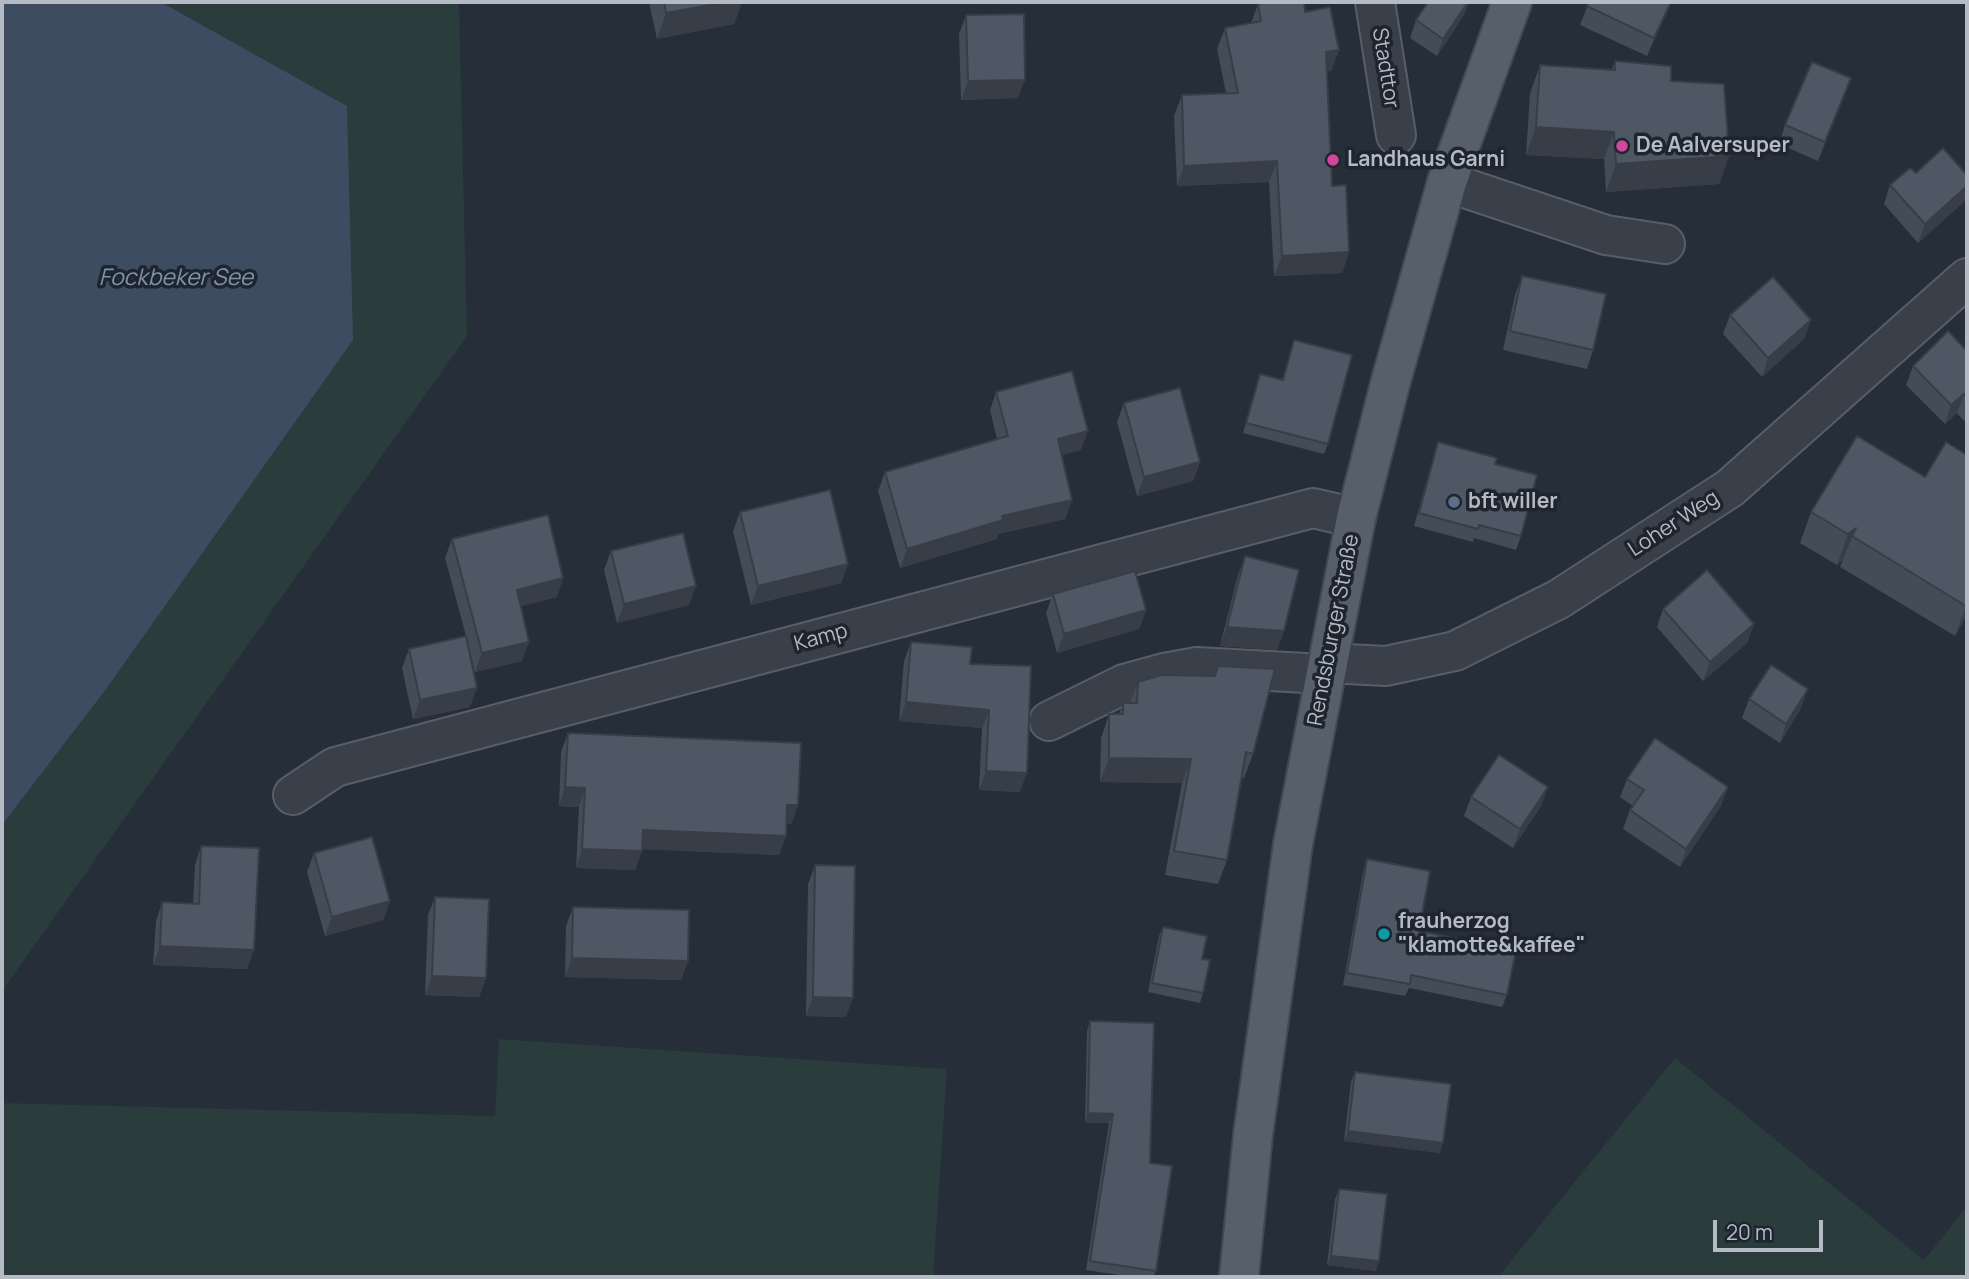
<!DOCTYPE html>
<meta charset="utf-8">
<style>
body{margin:0}
#map{position:relative;width:1969px;height:1279px;overflow:hidden;background:#252e39;font-family:Manrope,sans-serif}
canvas{display:block}
.frame{position:absolute;inset:0;border:4px solid #b4bbc5;pointer-events:none}
.scale{position:absolute;left:1713px;top:1220px;width:110px;height:32px;box-sizing:border-box;border:4px solid #b4bbc5;border-top:0;padding-left:9px;font-size:21px;line-height:24px;white-space:nowrap;color:#b4bbc5;-webkit-text-stroke:5px #1e252f;paint-order:stroke}
</style>
<div id="map">
<canvas width="1969" height="1279"></canvas>
<div class="frame"></div>
<div class="scale">20 m</div>
</div>
<script>
const ctx = document.querySelector('canvas').getContext('2d');
ctx.lineJoin = 'round';
function paint(path, color) { ctx.fillStyle = color; ctx.fill(path, 'evenodd'); }
const toPath = rows => new Path2D(rows.map(r => 'M' + r).join(''));
function trace(path, color, width, dash) { ctx.strokeStyle = color; ctx.lineWidth = width; ctx.lineCap = dash ? 'butt' : 'round'; ctx.setLineDash(dash || []); ctx.stroke(path); }
function write(font, color, halo, rows, align = 'center') {
  ctx.font = font + ' Manrope,sans-serif'; ctx.lineWidth = 7; ctx.setLineDash([]); ctx.textBaseline = 'middle'; ctx.strokeStyle = halo; ctx.fillStyle = color; for (const [text, x, y, turn = 0] of rows) {
    ctx.save(); ctx.translate(x, y); ctx.rotate((+turn || 0) * Math.PI / 180); ctx.textAlign = isNaN(turn) ? turn : align; if (halo) ctx.strokeText(text, 0, 0); ctx.fillText(text, 0, 0); ctx.restore();
  }
}
paint(toPath([
 [161,2,459,2,467,336,2,991,2,825,104,692,347,106],
 [499,1039,947,1069,933,1277,2,1277,2,1103,495,1116],
 [1675,1058,1924,1260,1967,1206,1967,1277,1498,1277]
]), '#2a3c3c');
paint(toPath([
 [2,2,161,2,347,106,353,340,104,692,2,825]
]), '#3d4c60');
const minor = toPath([
 [1375,2,1396,135],
 [1447,182,1606,235,1665,244],
 [1327,663,1386,666,1455,651,1559,599,1730,488,1967,278],
 [1049,721,1124,684,1164,673,1197,667,1324,674],
 [293,795,335,767,1313,508,1356,518]
]);
const major = toPath([
 [1239,1277,1253,1135,1293,844,1356,518,1390,384,1447,182,1512,2]
]);
trace(minor, '#575e68', 42);
trace(major, '#424953', 42);
trace(minor, '#39404a', 38);
trace(major, '#575f6a', 38);
paint(toPath([
 [649,2,742,2,734,24,657,39],
 [1428,2,1469,2,1464,15,1437,56,1410,38,1416,20],
 [1589,2,1671,2,1665,17,1647,56,1580,25],
 [1258,4,1305,12,1339,50,1331,71,1327,71,1332,186,1349,252,1342,273,1274,276,1269,182,1177,186,1174,116,1182,95,1226,93,1217,49,1225,28,1251,23],
 [966,15,1018,98,961,100,959,34],
 [1615,61,1671,81,1729,156,1719,184,1606,192,1604,159,1526,155,1530,93,1540,65,1612,69],
 [1844,97,1818,161,1779,144,1785,125],
 [1916,173,1966,200,1918,243,1884,204,1890,185],
 [1522,276,1593,350,1587,369,1503,350,1515,295],
 [1730,315,1811,320,1804,339,1762,377,1723,334],
 [1294,340,1328,444,1324,454,1243,433,1260,374,1282,380],
 [1967,351,1967,424,1957,413,1945,424,1906,385,1913,366],
 [996,392,1081,450,1061,455,1072,500,1065,519,998,534,997,539,900,568,878,491,885,472,997,439,990,410],
 [1124,403,1200,462,1193,481,1137,496,1117,422],
 [1438,442,1495,464,1521,536,1516,550,1474,538,1473,542,1414,526,1434,455],
 [1967,455,1967,615,1955,636,1840,567,1843,559,1837,565,1800,543,1811,512,1925,477],
 [740,512,848,564,841,583,751,605,733,531],
 [452,539,563,578,557,597,521,606,522,661,475,672,469,649,470,707,413,719,402,668,409,649,466,636,445,558],
 [611,551,689,605,617,623,604,570],
 [1245,556,1284,631,1277,650,1220,646,1238,575],
 [1053,594,1146,610,1139,629,1057,653,1046,613],
 [1663,609,1754,624,1747,643,1703,681,1657,627],
 [911,642,970,664,1020,792,979,790,982,728,899,721,904,661],
 [1218,666,1253,754,1244,778,1241,777,1227,860,1218,884,1165,875,1182,783,1100,782,1101,738,1109,714,1119,714,1123,703,1130,703,1138,682,1214,676],
 [1749,699,1801,708,1780,743,1742,718],
 [568,733,798,805,791,824,786,824,786,836,779,855,642,849,635,870,576,868,579,807,559,806,561,752],
 [1627,779,1728,787,1721,806,1680,867,1623,829,1630,810,1633,806,1620,797],
 [1471,797,1541,806,1513,848,1464,816],
 [201,846,247,969,153,965,156,921,162,902,193,904,195,865],
 [314,853,390,901,383,920,325,936,307,872],
 [1367,859,1419,931,1507,995,1502,1007,1409,988,1405,996,1343,985,1363,872],
 [815,865,846,1017,806,1016,808,884],
 [435,897,486,978,479,997,425,995,428,915],
 [573,907,688,961,681,980,565,977,566,926],
 [1163,927,1203,993,1200,1003,1148,992,1159,936],
 [1090,1021,1150,1163,1156,1271,1153,1277,1132,1277,1086,1270,1109,1123,1085,1123,1087,1031],
 [1355,1072,1440,1153,1344,1141,1351,1082],
 [1339,1189,1376,1271,1327,1265,1335,1199]
]), '#434c57');
paint(toPath([
 [726,2,742,2,734,24,657,39,666,13],
 [1468,2,1469,2,1464,15,1437,56,1443,39],
 [1671,2,1665,17,1647,56,1654,38],
 [1339,50,1331,71,1318,73,1326,52],
 [1851,78,1844,97,1818,161,1825,142],
 [1025,80,1018,98,961,100,968,81],
 [1536,127,1614,132,1604,159,1526,155],
 [1729,156,1719,184,1606,192,1616,164],
 [1277,161,1269,182,1177,186,1184,166],
 [1967,186,1967,196,1966,200,1918,243,1925,224],
 [1349,252,1342,273,1274,276,1282,256],
 [1811,320,1804,339,1762,377,1768,358],
 [1964,394,1957,413,1945,424,1951,405],
 [1088,431,1081,450,1051,458,1058,439],
 [1200,462,1193,481,1137,496,1144,477],
 [1072,500,1065,519,998,534,997,539,900,568,907,549,1002,516],
 [1856,528,1843,559,1837,565,1848,534],
 [848,564,841,583,751,605,758,586],
 [563,578,557,597,511,609,517,590],
 [696,586,689,605,617,623,624,604],
 [1967,603,1967,615,1955,636,1966,606],
 [1146,610,1139,629,1057,653,1064,634],
 [1754,624,1747,643,1703,681,1710,662],
 [1227,627,1284,631,1277,650,1220,646],
 [529,642,522,661,475,672,482,653],
 [477,688,470,707,413,719,420,700],
 [1808,689,1801,708,1780,743,1786,724],
 [906,702,989,710,982,728,899,721],
 [1109,758,1191,759,1182,783,1100,782],
 [986,771,1027,773,1020,792,979,790],
 [565,787,585,788,579,807,559,806],
 [1548,787,1541,806,1513,848,1520,829],
 [1728,787,1721,806,1680,867,1686,849],
 [787,805,798,805,791,824,780,824],
 [643,830,786,836,779,855,636,849],
 [582,849,642,851,635,870,576,868],
 [390,901,383,920,325,936,332,917],
 [160,946,254,950,247,969,153,965],
 [572,958,688,961,681,980,565,977],
 [432,976,486,978,479,997,425,995],
 [813,997,853,998,846,1017,806,1016],
 [1088,1113,1113,1114,1109,1123,1085,1123],
 [1348,1131,1443,1143,1440,1153,1344,1141],
 [1331,1256,1379,1261,1376,1271,1327,1265]
]), '#373e47');
const building = toPath([
 [664,2,726,2,666,13,664,2],
 [1268,2,1304,2,1305,12,1330,7,1339,50,1326,52,1332,186,1346,185,1349,252,1282,256,1277,161,1184,166,1182,95,1238,93,1225,28,1261,21,1258,4,1268,2],
 [1428,2,1468,2,1443,39,1416,20,1428,2],
 [1589,2,1671,2,1654,38,1587,6,1589,2],
 [1024,14,1025,80,968,81,966,15,1024,14],
 [1615,61,1671,66,1671,81,1724,84,1729,156,1616,164,1614,132,1536,127,1540,65,1615,70,1615,61],
 [1812,62,1851,78,1825,142,1785,125,1812,62],
 [1943,148,1967,175,1967,186,1925,224,1890,185,1910,168,1916,173,1943,148],
 [1522,276,1606,294,1593,350,1510,331,1522,276],
 [1773,277,1811,320,1768,358,1730,315,1773,277],
 [1948,331,1967,351,1967,398,1964,394,1951,405,1913,366,1948,331],
 [1294,340,1352,355,1328,444,1246,423,1260,374,1283,380,1294,340],
 [1072,371,1088,431,1058,439,1072,500,1002,516,1003,520,907,549,885,472,1008,436,996,392,1072,371],
 [1180,388,1200,462,1144,477,1124,403,1180,388],
 [1857,436,1925,477,1946,442,1967,455,1967,603,1966,606,1852,536,1856,528,1848,534,1811,512,1857,436],
 [1438,442,1497,458,1495,464,1537,475,1521,536,1479,525,1478,529,1419,513,1438,442],
 [830,490,848,564,758,586,740,512,830,490],
 [548,515,563,578,517,590,529,642,482,653,452,539,548,515],
 [683,533,696,586,624,604,611,551,683,533],
 [1245,556,1299,570,1284,631,1227,627,1245,556],
 [1707,570,1754,624,1710,662,1663,609,1707,570],
 [1135,571,1146,610,1064,634,1053,594,1135,571],
 [466,636,477,688,420,700,409,649,466,636],
 [911,642,972,647,970,664,1031,666,1027,773,986,771,989,710,906,702,911,642],
 [1771,665,1808,689,1786,724,1749,699,1771,665],
 [1218,666,1275,669,1253,754,1246,752,1227,860,1174,851,1191,759,1109,758,1109,714,1123,714,1123,703,1137,703,1138,682,1161,675,1215,676,1218,666],
 [568,733,801,743,798,805,787,805,786,836,643,830,642,851,582,849,585,788,565,787,568,733],
 [1655,738,1728,787,1686,849,1630,810,1644,790,1627,779,1655,738],
 [1499,755,1548,787,1520,829,1471,797,1499,755],
 [372,837,390,901,332,917,314,853,372,837],
 [201,846,259,848,254,950,160,946,162,902,199,904,201,846],
 [1367,859,1430,871,1419,931,1516,950,1507,995,1411,975,1410,984,1347,973,1367,859],
 [815,865,855,866,853,998,813,997,815,865],
 [435,897,489,899,486,978,432,976,435,897],
 [573,907,689,910,688,961,572,958,573,907],
 [1163,927,1207,936,1202,959,1210,960,1203,993,1152,983,1163,927],
 [1090,1021,1154,1023,1150,1163,1172,1166,1156,1271,1090,1261,1113,1114,1088,1113,1090,1021],
 [1355,1072,1451,1084,1443,1143,1348,1131,1355,1072],
 [1339,1189,1387,1194,1379,1261,1331,1256,1339,1189]
]);
paint(building, '#4e5865');
trace(building, '#373e47', 2);
for (const [x, y, r, color] of [
 [1622,146,7,"#d1479c"],
 [1333,160,7,"#d1479c"],
 [1454,502,7,"#5c6f8a"],
 [1384,934,7,"#0f9aa8"]
]) { const dot = new Path2D(); dot.arc(x, y, r, 0, 2 * Math.PI); ctx.fillStyle = color; ctx.fill(dot); trace(dot, '#1e252f', 2.5); }
write('21px', '#b4bbc5', '#1e252f', [
 ["Stadttor",1385,68,81],
 ["Loher Weg",1674,524,-33],
 ["Rendsburger Straße",1334,630,-79],
 ["Kamp",821,638,-15]
]);
write('bold 21px', '#b4bbc5', '#1e252f', [
 ["De Aalversuper",1636,146],
 ["Landhaus Garni",1347,160],
 ["bft willer",1468,502],
 ["frauherzog",1398,922],
 ["\"klamotte&kaffee\"",1398,946]
], 'left');
write('italic 23px', '#7f92aa', '#1e252f', [
 ["Fockbeker See",176,279]
]);
</script>
